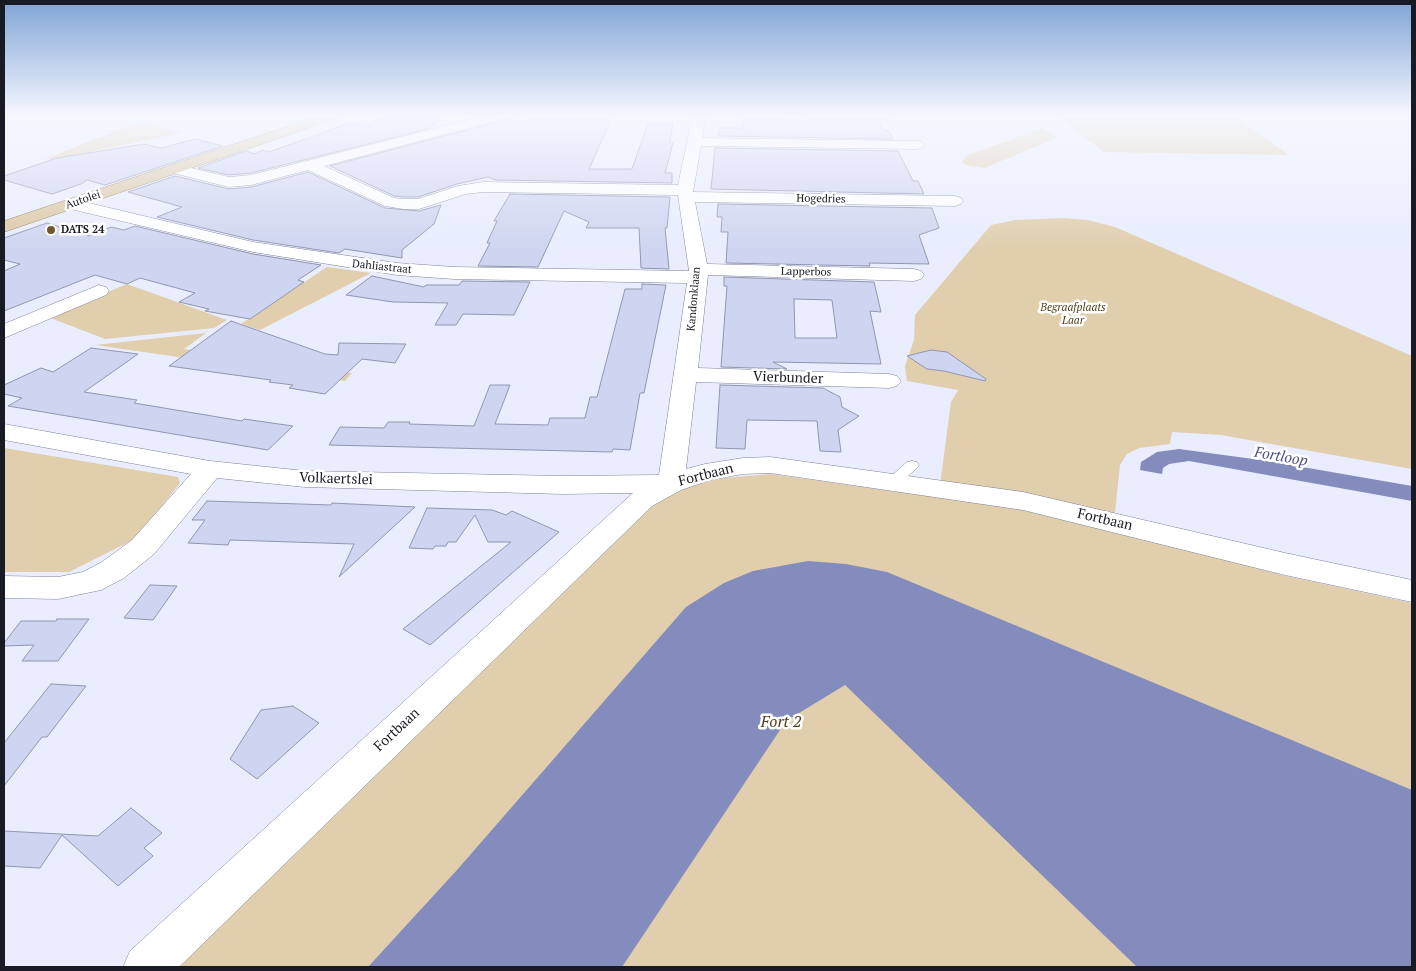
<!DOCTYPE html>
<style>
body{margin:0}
#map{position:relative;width:1416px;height:971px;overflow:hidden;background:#e9edfe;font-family:"PT Serif",serif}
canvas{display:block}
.frame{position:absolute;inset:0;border:5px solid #191b24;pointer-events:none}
</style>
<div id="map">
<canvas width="1416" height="971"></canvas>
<div class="frame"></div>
</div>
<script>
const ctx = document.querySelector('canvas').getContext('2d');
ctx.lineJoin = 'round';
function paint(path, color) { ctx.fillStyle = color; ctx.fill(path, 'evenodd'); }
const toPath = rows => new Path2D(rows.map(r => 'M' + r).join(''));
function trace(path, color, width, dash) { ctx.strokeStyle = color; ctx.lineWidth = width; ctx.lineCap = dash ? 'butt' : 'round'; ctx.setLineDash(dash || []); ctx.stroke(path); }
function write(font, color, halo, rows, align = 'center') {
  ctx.font = font + ' "PT Serif",serif'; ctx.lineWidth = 5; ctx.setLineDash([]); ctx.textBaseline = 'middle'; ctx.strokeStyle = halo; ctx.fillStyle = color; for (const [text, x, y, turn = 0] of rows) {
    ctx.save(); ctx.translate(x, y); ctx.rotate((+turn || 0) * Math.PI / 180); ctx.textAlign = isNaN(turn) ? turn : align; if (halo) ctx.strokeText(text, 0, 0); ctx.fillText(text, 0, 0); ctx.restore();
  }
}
paint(toPath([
 [858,115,887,115,893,121,820,121,795,117],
 [1055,115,1233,115,1289,155,1104,152],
 [138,122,182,133,60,158,45,159],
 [1042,128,1058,137,985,168,966,165,962,162,968,155],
 [1064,218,1088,220,1115,227,1412,356,1412,469,1221,435,1172,432,1170,444,1139,448,1127,454,1120,465,1114,522,940,485,951,402,958,390,907,381,905,366,914,340,915,315,991,225,1015,220],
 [327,267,371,273,260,330,241,324],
 [127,284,227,320,214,328,105,339,48,317],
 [206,333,184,349,352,373,345,381,95,345],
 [4,448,178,477,180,483,137,538,69,572,4,572],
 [770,474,955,500,961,499,972,500,982,504,1023,510,1118,531,1286,576,1412,603,1412,967,171,967,620,535,656,503,678,491,699,483,724,478]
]), '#e0ceac');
paint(toPath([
 [1179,449,1268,461,1412,486,1412,501,1189,461,1169,464,1163,468,1162,474,1140,470,1141,462,1157,452],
 [808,561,846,564,887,572,1412,790,1412,967,1137,967,845,685,786,721,622,967,368,967,457,870,686,607,724,583,753,571]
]), '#848cbd');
const building = toPath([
 [380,116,441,117,431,128,251,173,229,175,198,168,246,151,255,154,263,150,269,152,350,123,368,127,380,116],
 [509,119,530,123,532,119,611,120,589,169,632,169,648,123,673,123,670,143,673,143,665,173,672,173,672,183,496,180,488,177,457,184,418,197,403,197,394,196,330,166,509,119],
 [743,119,879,122,884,130,889,131,893,139,718,136,720,128,742,128,743,119],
 [195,139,223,146,105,185,87,180,81,184,52,194,4,180,4,176,57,158,144,144,161,148,195,139],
 [715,148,898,151,913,181,918,181,924,194,711,189,715,148],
 [308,172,385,208,419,211,441,205,434,224,402,250,402,258,345,249,339,253,253,240,157,217,182,207,128,192,175,176,229,189,251,187,308,172],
 [510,194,670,197,667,228,665,228,669,269,641,268,639,228,586,228,589,222,564,211,538,267,478,266,490,243,487,243,497,221,494,221,510,194],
 [718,204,932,208,939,228,919,235,929,264,869,263,870,266,726,263,728,232,721,232,722,217,717,217,718,204],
 [47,223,89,236,111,227,124,230,135,226,253,254,321,265,298,280,304,282,250,319,205,311,209,309,179,302,195,293,140,278,127,284,95,275,4,311,4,271,20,264,4,260,4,238,47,223],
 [372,276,424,287,426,285,459,285,462,281,530,282,514,315,463,314,456,325,435,325,448,303,393,302,346,295,372,276],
 [724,277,874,282,881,312,870,311,881,364,773,362,787,369,721,367,727,286,724,286,724,277],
 [794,299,832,300,837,338,795,338,794,299],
 [642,284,666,285,644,393,640,393,630,450,613,449,612,452,329,445,340,427,384,428,388,422,410,422,409,424,474,426,490,385,510,385,495,424,548,425,550,418,585,418,590,397,597,397,625,289,642,289,642,284],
 [231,321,325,354,338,355,339,343,406,344,395,363,362,359,325,394,289,388,293,385,269,382,271,380,169,366,231,321],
 [91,348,138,354,84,392,137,400,134,403,242,421,244,419,293,426,268,450,8,406,22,398,4,394,4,385,41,368,53,372,91,348],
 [931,350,947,352,986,379,985,381,944,371,927,369,907,356,931,350],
 [720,385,823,388,840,397,842,407,859,416,838,430,841,452,820,451,817,421,747,420,745,449,716,448,720,385],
 [207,501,331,505,332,503,415,507,339,577,354,544,230,540,228,545,188,543,205,520,192,520,207,501],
 [427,508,492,510,506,515,512,511,559,532,430,645,403,629,511,542,488,542,475,515,456,542,448,542,446,546,435,546,433,549,409,548,427,508],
 [150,585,177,586,153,620,124,618,150,585],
 [57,619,89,619,58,661,22,661,34,645,4,646,4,643,21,621,56,621,57,619],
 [51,684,86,686,47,737,42,737,4,786,4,743,51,684],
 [293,706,319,723,257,779,230,759,261,710,293,706],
 [131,808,162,833,144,848,153,856,118,886,62,835,40,868,4,866,4,831,98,836,131,808]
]);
paint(building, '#cfd4f0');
trace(building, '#9196b0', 1);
const service = toPath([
 [912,461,917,462,919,465,917,468,898,485,888,485,886,482,888,479,907,462,912,461]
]);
const minor = toPath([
 [488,115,509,115,507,118,324,166,394,198,403,199,418,199,458,186,483,182,678,185,693,115,706,115,702,138,917,141,922,142,924,145,922,148,917,149,701,146,693,192,955,196,961,198,963,201,961,204,955,206,695,202,707,264,914,269,921,271,924,275,921,279,914,281,708,275,698,368,889,374,897,376,901,381,897,386,889,388,696,382,686,469,705,464,743,458,770,457,1023,492,1285,553,1412,580,1412,602,1285,575,1023,510,770,473,743,474,710,480,681,490,652,506,179,967,123,967,130,951,633,493,563,494,305,487,217,478,154,554,124,578,101,590,58,599,4,598,4,576,58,577,83,572,102,562,132,540,191,474,4,440,4,424,210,461,305,471,563,476,659,475,687,283,454,279,397,275,253,252,66,208,64,204,66,200,72,199,253,242,397,263,454,267,689,271,678,195,483,192,466,194,419,209,403,209,385,206,308,170,251,185,229,187,169,172,166,169,169,166,174,164,229,177,251,175,488,115],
 [99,285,106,287,109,291,106,295,4,338,4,324,99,285]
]);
const primary = toPath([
 [321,115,340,115,338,118,4,232,4,221,321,115]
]);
trace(service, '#7d829b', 1);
trace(minor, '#7d829b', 1);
trace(primary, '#86734c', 1);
paint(service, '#fff');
paint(minor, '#fff');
paint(primary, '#dac7a1');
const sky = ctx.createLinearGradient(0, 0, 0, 251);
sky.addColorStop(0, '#80a4d7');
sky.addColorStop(0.46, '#f5f7ff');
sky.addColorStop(1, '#f5f7ff00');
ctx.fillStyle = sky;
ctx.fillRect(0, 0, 1416, 251);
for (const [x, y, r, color] of [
 [51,230,5,"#705929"]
]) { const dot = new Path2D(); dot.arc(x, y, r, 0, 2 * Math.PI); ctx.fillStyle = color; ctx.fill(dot); trace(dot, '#fff', 2); }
write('11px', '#191b24', '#fff', [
 ["Hogedries",821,199,1],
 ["Autolei",83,200,-19],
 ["Dahliastraat",382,267,6],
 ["Lapperbos",806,272,1],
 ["Kandonklaan",694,299,-85]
]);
write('bold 11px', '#191b24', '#fff', [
 ["DATS 24",61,230]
], 'left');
write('italic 11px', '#524017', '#fff', [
 ["Begraafplaats",1073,308],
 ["Laar",1073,321]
]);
write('14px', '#191b24', '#fff', [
 ["Vierbunder",788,378,2],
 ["Fortbaan",706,475,-14],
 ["Volkaertslei",336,479,2],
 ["Fortbaan",1105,520,13],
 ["Fortbaan",397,730,-43]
]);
write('italic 15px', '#495090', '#fff', [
 ["Fortloop",1281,457,10]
]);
write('italic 16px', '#524017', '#fff', [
 ["Fort 2",781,722]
]);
</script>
